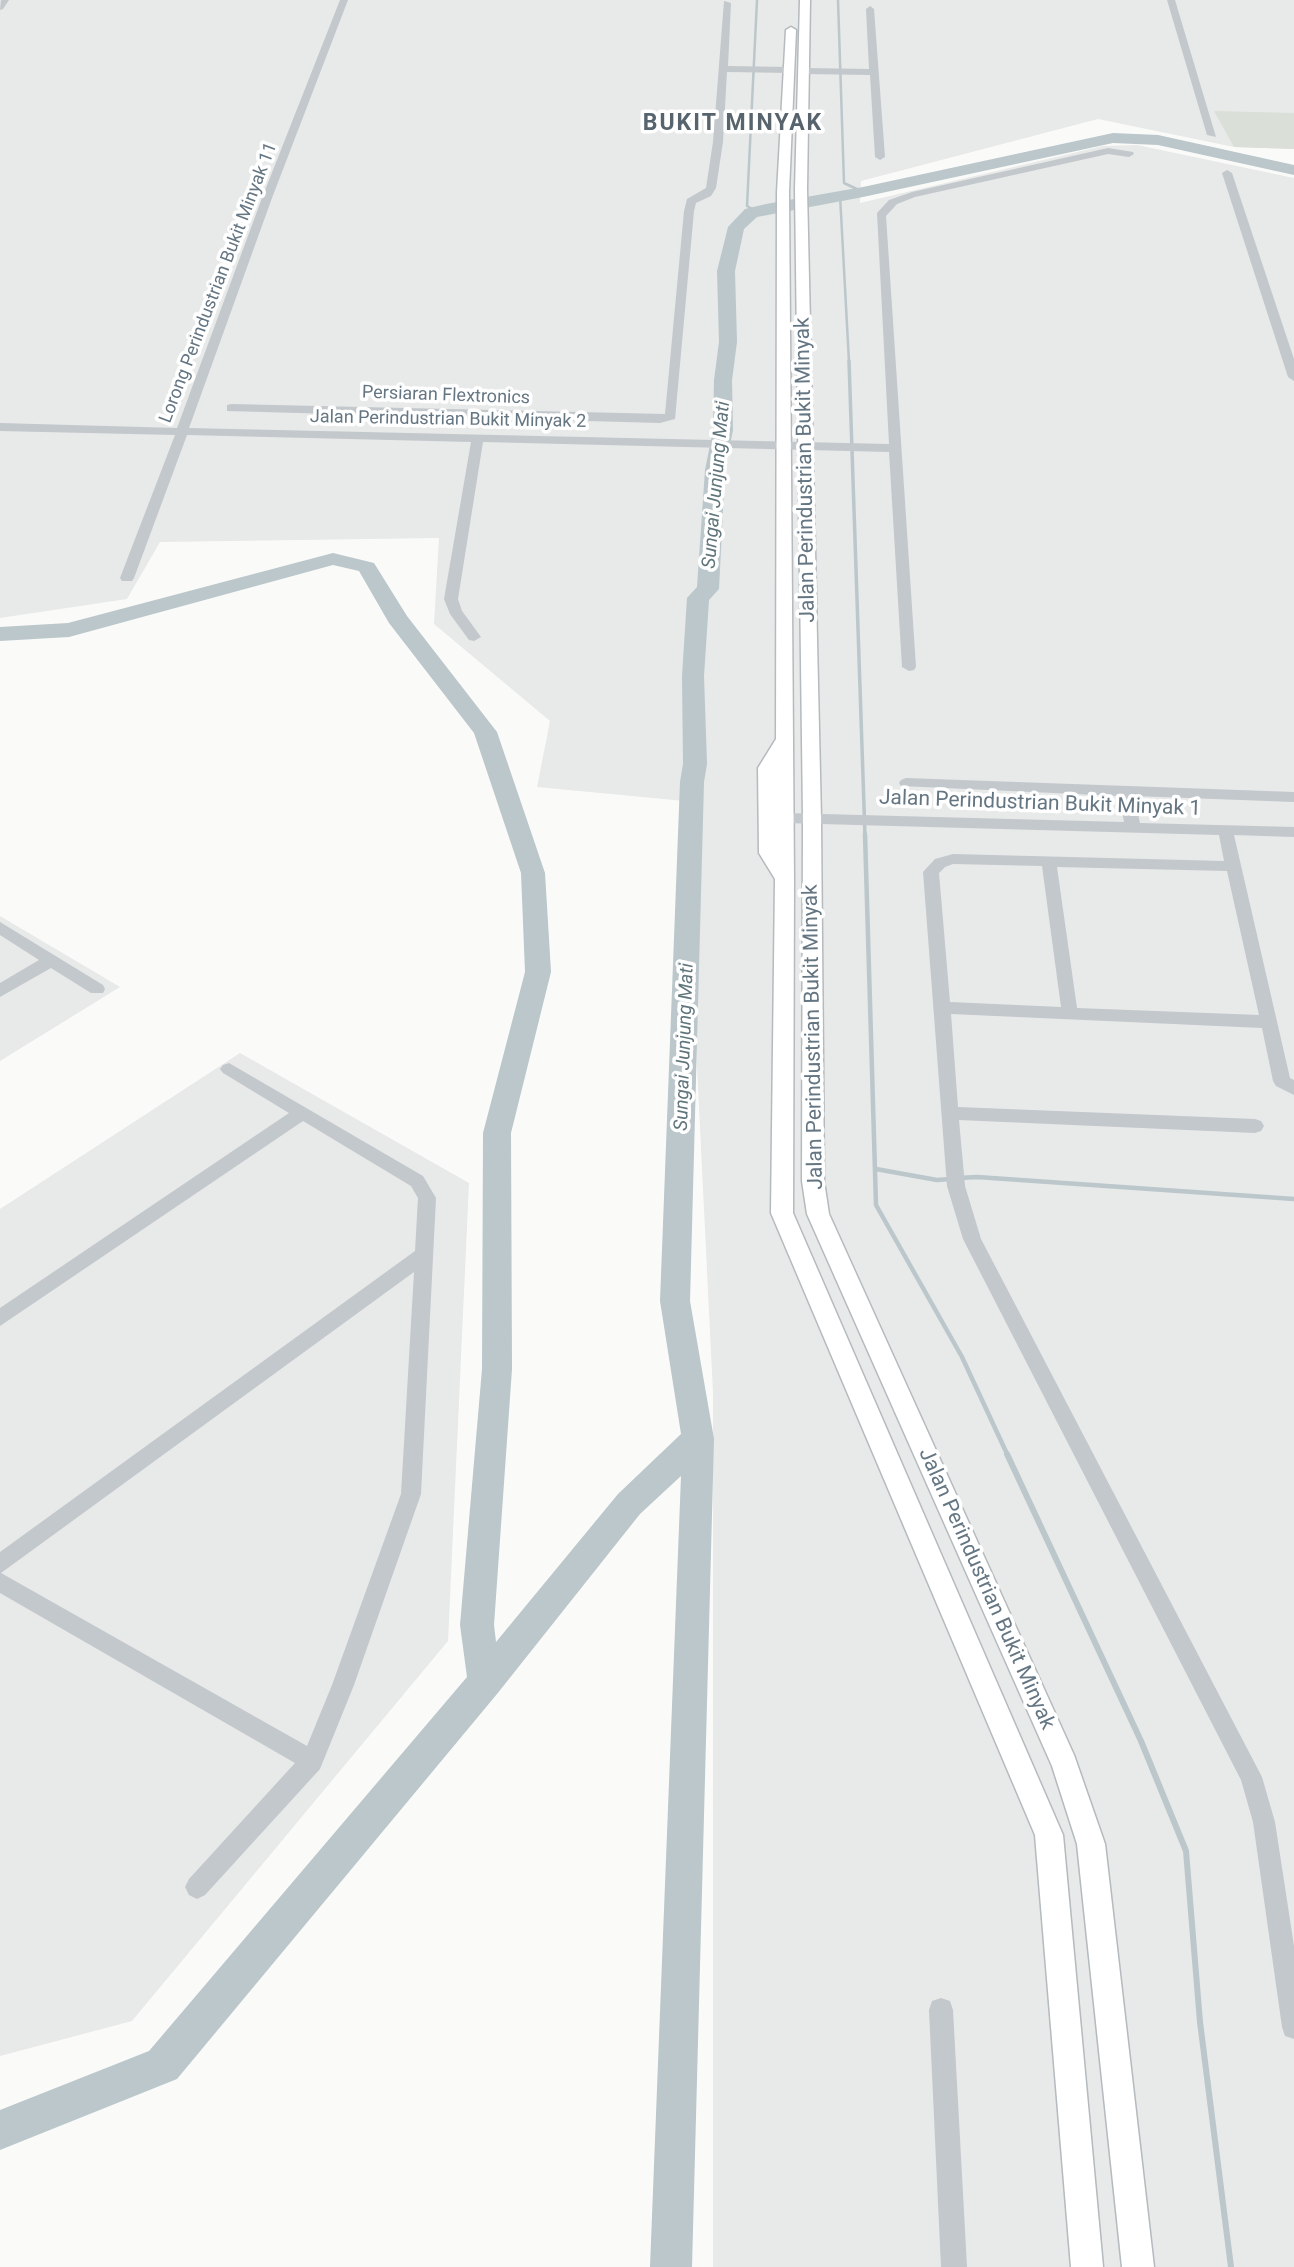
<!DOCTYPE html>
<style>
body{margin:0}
canvas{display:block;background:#fafaf8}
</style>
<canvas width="1294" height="2267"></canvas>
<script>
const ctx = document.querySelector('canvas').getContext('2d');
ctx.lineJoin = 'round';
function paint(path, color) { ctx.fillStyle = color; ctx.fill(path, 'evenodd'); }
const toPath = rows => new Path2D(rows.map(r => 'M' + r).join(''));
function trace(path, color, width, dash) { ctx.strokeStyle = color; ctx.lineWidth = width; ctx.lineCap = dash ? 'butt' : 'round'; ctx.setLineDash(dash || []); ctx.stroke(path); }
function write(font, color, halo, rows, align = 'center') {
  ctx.font = font + ' Roboto,sans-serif'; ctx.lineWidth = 7; ctx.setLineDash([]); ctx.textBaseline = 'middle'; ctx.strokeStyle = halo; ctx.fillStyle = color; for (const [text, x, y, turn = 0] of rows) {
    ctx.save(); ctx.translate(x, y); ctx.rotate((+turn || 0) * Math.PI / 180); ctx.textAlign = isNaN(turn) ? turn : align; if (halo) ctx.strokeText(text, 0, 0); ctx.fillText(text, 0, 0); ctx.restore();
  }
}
paint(toPath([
 [0,0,1294,0,1294,149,1234,147,1098,119,861,181,860,203,1103,146,1137,145,1294,178,1294,2267,713,2267,713,1393,684,801,537,787,550,721,434,624,439,538,160,542,127,599,0,618],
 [0,916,120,987,0,1061],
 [240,1053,469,1183,448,1641,132,2021,0,2056,0,1209]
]), '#e8e9e9');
paint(toPath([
 [1214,111,1294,113,1294,149,1234,147]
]), '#dadfd7');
trace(toPath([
 [838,0,844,183,863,192],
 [840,195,849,362],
 [756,211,747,206,757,0]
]), '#bbc7cb', 2.5);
trace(toPath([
 [849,361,865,836]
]), '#bbc7cb', 3.5);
trace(toPath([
 [865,834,876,1205,962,1357,1008,1456],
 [876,1169,937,1180,951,1179],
 [959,1178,977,1177,1294,1199]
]), '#bbc7cb', 4.5);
trace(toPath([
 [1007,1454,1141,1741,1186,1851,1200,2022,1231,2267]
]), '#bbc7cb', 6);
paint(toPath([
 [1113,133,1158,135,1294,165,1294,175,1158,145,1113,143,863,197,757,217,744,229,735,271,737,342,732,380,733,430,725,470,719,589,709,600,704,676,707,764,704,782,690,1301,714,1439,692,2267,650,2267,681,1476,640,1514,497,1694,177,2079,0,2150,0,2110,149,2051,467,1677,460,1625,482,1369,483,1133,525,972,521,873,474,733,389,623,359,571,333,565,69,637,0,641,0,627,68,623,333,553,374,563,407,616,497,732,545,873,551,972,511,1133,512,1369,494,1625,496,1642,618,1494,681,1434,660,1301,680,782,683,764,682,676,687,598,697,587,705,470,713,430,714,380,719,342,717,271,728,227,745,209,766,204,863,187,1113,133]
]), '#bbc7cb');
const major = toPath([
 [800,0,810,0,807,189,821,819,824,1181,829,1214,1074,1755,1105,1844,1154,2267,1122,2267,1077,1844,1052,1766,807,1214,802,1181,803,819,795,189,800,0],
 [791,27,796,30,789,192,794,879,793,1213,1063,1835,1103,2267,1071,2267,1035,1835,771,1213,775,879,759,853,758,768,776,739,777,192,786,30,791,27]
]);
trace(major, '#b5babe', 3);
paint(toPath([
 [9,0,3,9,0,10,1,0,9,0],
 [340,0,348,0,272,198,189,428,889,444,877,213,889,200,912,192,1108,148,1133,152,1134,154,1129,157,1108,154,915,197,897,204,886,216,916,667,914,670,909,671,902,667,889,452,483,442,458,599,462,611,481,637,474,641,469,640,450,614,444,599,471,442,187,435,134,578,132,581,122,581,120,578,175,435,0,431,0,423,177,428,262,198,340,0],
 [1167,0,1175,0,1216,137,1207,135,1167,0],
 [724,1,731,3,728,66,790,67,795,70,790,73,727,72,723,142,716,188,711,196,696,203,694,211,675,419,660,423,227,411,227,405,231,404,665,414,684,211,687,199,706,188,713,142,724,1],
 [870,6,874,9,885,157,880,160,875,157,870,75,805,74,800,71,805,68,869,69,866,9,870,6],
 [1227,170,1232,173,1294,359,1294,381,1288,377,1222,173,1227,170],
 [906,778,1294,792,1294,802,1134,796,1140,823,1294,827,1294,837,1234,835,1290,1078,1294,1080,1294,1095,1276,1086,1273,1081,1262,1028,951,1014,958,1107,1255,1119,1261,1121,1264,1126,1261,1131,1255,1133,959,1120,965,1186,981,1239,1262,1777,1275,1822,1294,1946,1294,2039,1285,2036,1282,2027,1253,1822,1241,1780,963,1239,947,1186,923,872,935,859,953,854,1224,861,1219,835,785,823,777,818,785,813,1124,822,1119,796,901,786,899,783,901,780,906,778],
 [953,864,1042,866,1061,1007,950,1002,939,873,945,867,953,864],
 [1057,867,1227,871,1259,1015,1077,1008,1057,867],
 [0,922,103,985,105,989,103,993,91,993,51,968,0,997,0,983,39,960,0,935,0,922],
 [229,1063,423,1176,436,1198,421,1494,354,1685,320,1769,205,1895,197,1899,189,1895,185,1887,189,1879,295,1763,0,1593,0,1552,415,1251,418,1198,411,1186,303,1121,0,1326,0,1308,289,1113,223,1073,220,1069,223,1065,229,1063],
 [414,1272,401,1494,332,1685,307,1746,1,1573,414,1272],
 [941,1998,950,2001,953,2010,967,2267,941,2267,929,2010,932,2001,941,1998]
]), '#c3c8cc');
paint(major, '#fff');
write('18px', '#657683', '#fff', [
 ["Lorong Perindustrian Bukit Minyak 11",219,283,-69],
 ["Persiaran Flextronics",446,396,2],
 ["Jalan Perindustrian Bukit Minyak 2",448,420,1]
]);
write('italic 19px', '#60757c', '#fff', [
 ["Sungai Junjung Mati",717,485,-85],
 ["Sungai Junjung Mati",685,1047,-88]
]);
write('21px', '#657683', '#fff', [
 ["Jalan Perindustrian Bukit Minyak",806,470,-91],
 ["Jalan Perindustrian Bukit Minyak 1",1040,804,2],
 ["Jalan Perindustrian Bukit Minyak",814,1037,-91],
 ["Jalan Perindustrian Bukit Minyak",986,1589,66]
]);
ctx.letterSpacing = '2px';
write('bold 23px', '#57646e', '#fff', [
 ["BUKIT MINYAK",733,124]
]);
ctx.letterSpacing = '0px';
</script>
